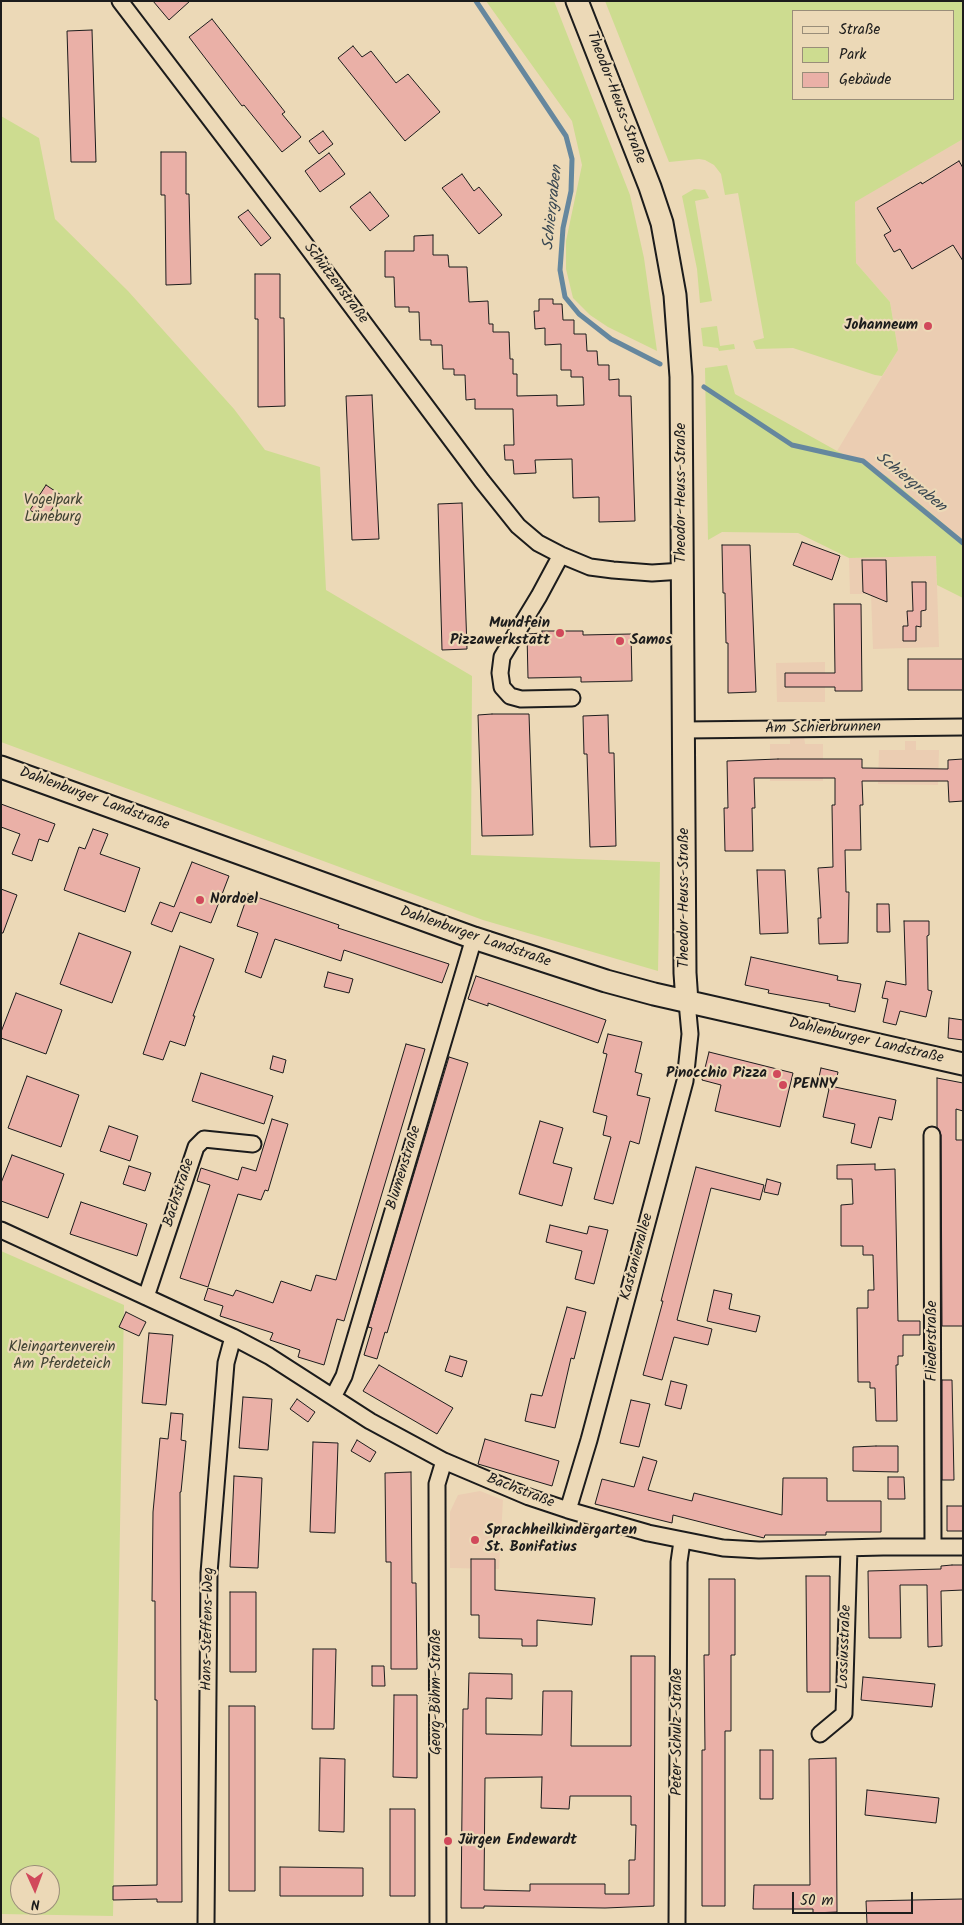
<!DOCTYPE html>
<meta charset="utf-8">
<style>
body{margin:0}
#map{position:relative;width:964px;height:1925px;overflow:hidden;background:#ecd9b7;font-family:Kalam,sans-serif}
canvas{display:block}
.frame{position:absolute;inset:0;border:2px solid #1c1c1c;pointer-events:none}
.legend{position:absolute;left:792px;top:10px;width:162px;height:90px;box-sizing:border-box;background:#ecd9b7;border:1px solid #998d79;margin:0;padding:6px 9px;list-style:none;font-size:15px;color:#1c1c1c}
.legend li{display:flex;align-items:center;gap:10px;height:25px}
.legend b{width:25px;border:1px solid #998d79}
.north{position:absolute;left:10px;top:1865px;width:50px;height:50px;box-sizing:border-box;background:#ecd9b7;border:1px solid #998d79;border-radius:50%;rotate:178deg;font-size:14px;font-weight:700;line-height:20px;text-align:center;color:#1c1c1c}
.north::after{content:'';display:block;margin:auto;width:18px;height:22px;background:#d1495b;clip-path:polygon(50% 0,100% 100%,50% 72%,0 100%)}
.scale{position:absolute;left:792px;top:1892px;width:121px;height:22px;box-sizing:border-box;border:2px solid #1c1c1c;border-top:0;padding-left:6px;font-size:15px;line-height:18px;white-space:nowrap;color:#1c1c1c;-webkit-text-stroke:4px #ecd9b7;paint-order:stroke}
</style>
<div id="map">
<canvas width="964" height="1925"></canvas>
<div class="frame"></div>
<ul class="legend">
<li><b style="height:6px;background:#ecd9b7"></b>Straße</li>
<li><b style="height:14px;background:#cddc90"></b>Park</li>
<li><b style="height:14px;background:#eab0a7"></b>Gebäude</li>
</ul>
<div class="north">N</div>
<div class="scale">50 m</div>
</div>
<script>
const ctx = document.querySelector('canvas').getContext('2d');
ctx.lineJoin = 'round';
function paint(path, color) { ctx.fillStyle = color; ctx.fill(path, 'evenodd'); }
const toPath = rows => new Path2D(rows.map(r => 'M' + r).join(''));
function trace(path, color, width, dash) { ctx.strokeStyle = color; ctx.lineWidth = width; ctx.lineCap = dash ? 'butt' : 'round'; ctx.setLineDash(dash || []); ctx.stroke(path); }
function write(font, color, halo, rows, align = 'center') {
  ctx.font = font + ' Kalam,sans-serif'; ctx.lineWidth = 4.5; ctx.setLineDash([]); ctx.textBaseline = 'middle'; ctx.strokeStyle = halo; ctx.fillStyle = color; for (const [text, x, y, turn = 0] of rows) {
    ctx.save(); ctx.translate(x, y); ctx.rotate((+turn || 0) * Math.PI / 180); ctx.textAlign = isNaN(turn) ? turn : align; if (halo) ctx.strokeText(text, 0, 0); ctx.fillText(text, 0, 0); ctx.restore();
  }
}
paint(toPath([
 [963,139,963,540,888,477,837,451,898,350,890,302,856,263,855,201],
 [936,556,939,647,873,649,871,594,850,594,849,558],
 [825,662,825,702,777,702,776,663],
 [790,736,804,736,805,744,823,744,823,781,770,781,770,744,790,744],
 [905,741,916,741,916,750,939,750,938,785,878,784,879,750,905,750],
 [480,1491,503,1500,499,1569,450,1568,450,1512,458,1495]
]), '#ebcdb2');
paint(toPath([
 [486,1,554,1,630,195,644,258,657,351,608,327,590,315,573,298,566,269,566,241,582,165,572,121],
 [605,1,963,1,963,139,855,202,856,263,890,302,898,350,882,376,875,375,793,348,756,349,753,341,764,338,738,193,725,195,721,174,714,165,705,160,699,159,669,162],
 [953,11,953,99,793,99,793,11],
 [1,116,39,138,55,219,128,291,234,409,265,450,320,467,326,590,472,676,471,855,660,862,658,971,483,920,1,742],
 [694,189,705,190,709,198,695,201,712,301,700,303,697,269,682,196],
 [717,326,720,346,734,344,735,349,719,351,718,348,703,346,701,328],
 [727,365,735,394,837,451,888,477,963,540,963,598,937,585,936,556,849,558,798,533,722,532,708,540,705,368],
 [1,1251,124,1305,113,1916,1,1914],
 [20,1875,50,1875,50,1905,20,1905]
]), '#cddc90');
trace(toPath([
 [476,1,566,136,572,159,571,191,563,228,560,270,565,297,579,314,611,339,660,364],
 [704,387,792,445,863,461,963,543]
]), '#65879e', 5);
const building = toPath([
 [153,1,190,1,169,20,153,1],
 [212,19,285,112,282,114,301,137,282,152,244,105,242,106,189,37,212,19],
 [92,30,96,162,71,162,67,31,92,30],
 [353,46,362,57,371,51,396,83,408,74,440,112,405,141,338,58,353,46],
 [323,131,333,144,319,154,309,141,323,131],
 [161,152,186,152,186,194,189,194,191,284,166,285,165,195,161,195,161,152],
 [329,153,345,174,320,192,305,171,329,153],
 [959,161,963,168,963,261,953,245,912,269,900,249,894,252,884,235,891,231,877,208,921,182,922,184,959,161],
 [462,174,474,191,479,187,502,215,479,234,442,188,462,174],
 [370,192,389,216,370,231,350,207,370,192],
 [248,210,271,238,261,246,238,217,248,210],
 [433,235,433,255,448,255,449,267,467,267,469,302,488,301,489,324,493,324,493,332,509,332,510,359,513,359,513,374,517,374,517,396,557,395,557,406,584,405,583,377,571,377,571,370,561,370,561,344,545,345,545,328,535,329,534,311,539,311,539,299,553,299,553,304,562,304,563,320,574,320,574,334,586,334,587,351,597,351,598,365,609,365,609,380,619,379,619,396,631,396,635,521,599,522,599,497,573,498,572,459,535,460,536,473,514,474,513,460,505,460,504,445,514,445,513,409,475,409,475,399,466,400,465,375,454,375,454,369,443,369,442,345,431,345,431,340,420,340,419,312,409,312,409,307,395,307,394,277,385,277,385,251,414,251,414,236,433,235],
 [255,274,280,274,280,318,284,318,285,406,258,407,258,319,255,319,255,274],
 [372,395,379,539,352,540,346,396,372,395],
 [46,485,61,495,45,520,30,510,46,485],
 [462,503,467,649,442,650,438,504,462,503],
 [802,542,840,556,832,580,793,565,802,542],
 [722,545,750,545,756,692,728,693,728,643,726,643,725,593,723,593,722,545],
 [862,560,886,560,887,602,863,592,862,560],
 [912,582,926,582,926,610,921,611,921,627,916,626,916,641,903,641,903,626,908,626,907,611,913,611,912,582],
 [834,604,861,604,862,691,835,691,835,687,785,687,785,673,835,673,834,604],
 [542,631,583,631,583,635,631,634,632,681,581,682,581,677,528,678,527,634,542,633,542,631],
 [908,659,963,659,963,690,908,690,908,659],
 [492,714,529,714,533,835,482,836,478,715,492,714],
 [608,715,609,753,614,753,616,846,590,847,587,754,584,754,583,716,608,715],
 [778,759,862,759,862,768,948,769,948,760,963,759,963,801,949,802,948,781,862,781,863,805,860,805,861,850,845,850,846,892,849,892,848,943,819,944,818,918,821,918,818,868,833,867,832,805,835,805,835,778,754,778,755,808,752,808,753,851,725,851,724,808,728,808,727,761,778,759],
 [1,804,55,824,48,842,39,839,32,861,12,854,20,834,1,827,1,804],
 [93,829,108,834,100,854,140,868,125,912,64,890,79,847,85,849,93,829],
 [192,862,229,876,211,923,180,912,172,932,151,924,160,902,174,907,192,862],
 [757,870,785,870,788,933,760,934,757,870],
 [1,889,17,895,3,933,1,933,1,889],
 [248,894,339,925,338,928,449,964,442,983,344,950,341,961,275,939,261,978,245,972,258,933,237,926,248,894],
 [877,904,889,904,890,932,877,932,877,904],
 [904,921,929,921,929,935,927,936,928,990,932,991,926,1017,900,1011,896,1025,883,1022,888,999,882,998,886,981,906,985,904,921],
 [79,933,131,952,112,1003,60,984,79,933],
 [180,946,214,959,193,1016,195,1016,185,1046,170,1041,163,1060,143,1054,180,946],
 [751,957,838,976,837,980,861,984,855,1012,829,1006,830,1004,768,993,769,990,745,985,751,957],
 [328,972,353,979,349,993,324,987,328,972],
 [476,976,606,1020,598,1043,488,1003,488,1006,468,999,476,976],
 [16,993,62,1010,46,1054,1,1038,1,1032,16,993],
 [949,1018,963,1020,963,1040,948,1038,949,1018],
 [608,1034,642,1042,635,1072,642,1074,637,1095,650,1098,639,1144,630,1141,613,1204,594,1199,611,1137,603,1135,607,1116,593,1112,607,1054,603,1053,608,1034],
 [406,1044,425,1049,344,1321,337,1319,324,1365,298,1357,300,1350,270,1340,273,1333,220,1316,223,1306,204,1300,208,1288,233,1296,236,1290,273,1303,281,1281,311,1291,316,1275,336,1280,406,1044],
 [709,1052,793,1073,780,1127,715,1111,721,1085,702,1080,709,1052],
 [273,1056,286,1060,283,1073,270,1069,273,1056],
 [449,1057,468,1063,387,1333,385,1332,377,1359,364,1355,372,1328,368,1327,449,1057],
 [821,1068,838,1072,835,1087,896,1100,892,1120,879,1117,871,1148,851,1143,855,1124,823,1117,829,1089,817,1086,821,1068],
 [201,1073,273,1096,264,1124,192,1101,201,1073],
 [27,1076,79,1095,61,1147,8,1128,27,1076],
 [937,1078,963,1083,963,1111,956,1109,956,1140,963,1140,963,1326,942,1326,941,1135,937,1127,937,1078],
 [272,1119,288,1124,268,1191,265,1190,261,1200,238,1194,208,1287,180,1278,210,1185,197,1181,201,1168,238,1180,242,1167,256,1171,272,1119],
 [540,1121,563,1128,553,1163,572,1168,562,1206,519,1194,540,1121],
 [109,1126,138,1136,130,1161,100,1151,109,1126],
 [12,1155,64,1174,48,1218,1,1201,1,1183,12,1155],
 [875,1164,875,1170,895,1169,898,1321,920,1321,920,1335,903,1335,903,1356,898,1356,898,1365,896,1365,897,1421,876,1421,875,1388,870,1388,870,1382,858,1382,857,1308,868,1308,868,1290,874,1290,873,1255,863,1255,863,1246,841,1246,841,1205,853,1204,852,1179,837,1179,837,1165,875,1164],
 [129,1166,151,1173,145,1191,123,1184,129,1166],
 [696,1167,764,1185,760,1200,711,1188,677,1320,712,1329,708,1345,674,1337,662,1380,643,1375,663,1301,661,1301,676,1243,696,1167],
 [767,1179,781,1183,778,1195,764,1192,767,1179],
 [81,1202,147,1224,137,1256,70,1234,81,1202],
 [550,1225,587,1234,589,1226,608,1230,594,1284,575,1279,582,1251,546,1242,550,1225],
 [714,1290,732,1294,729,1309,760,1316,756,1332,707,1321,714,1290],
 [567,1307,586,1312,574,1359,571,1358,555,1428,525,1421,531,1394,542,1396,567,1307],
 [126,1312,146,1322,139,1336,119,1327,126,1312],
 [149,1333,173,1335,166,1405,142,1403,149,1333],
 [450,1356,467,1361,462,1377,445,1371,450,1356],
 [379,1365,453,1408,437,1434,363,1391,379,1365],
 [942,1380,952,1380,954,1480,942,1480,942,1380],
 [671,1381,687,1385,681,1409,665,1405,671,1381],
 [243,1397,272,1399,268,1450,239,1448,243,1397],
 [297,1399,315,1412,308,1422,290,1409,297,1399],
 [631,1400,650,1404,639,1447,620,1443,631,1400],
 [171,1413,183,1414,181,1440,186,1441,181,1492,180,1492,182,1902,157,1902,157,1899,113,1900,113,1886,157,1885,157,1700,155,1700,155,1601,152,1601,153,1512,160,1438,168,1439,171,1413],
 [485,1439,559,1461,552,1486,478,1464,485,1439],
 [357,1440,376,1452,370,1462,351,1451,357,1440],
 [313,1442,338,1443,335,1533,310,1532,313,1442],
 [876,1446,898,1446,898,1472,853,1471,853,1447,876,1446],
 [643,1457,657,1461,648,1490,692,1501,694,1493,782,1515,783,1478,827,1478,827,1501,881,1501,881,1532,826,1532,826,1535,765,1535,764,1538,673,1515,672,1523,595,1504,602,1479,634,1487,643,1457],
 [411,1472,412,1583,416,1583,417,1669,391,1669,391,1562,386,1562,385,1473,411,1472],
 [234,1476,262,1478,258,1568,230,1567,234,1476],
 [888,1477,904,1477,905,1499,888,1499,888,1477],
 [947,1506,963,1506,963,1531,947,1531,947,1506],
 [471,1559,495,1559,495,1590,595,1598,592,1625,537,1620,537,1646,522,1646,522,1639,479,1638,479,1615,471,1615,471,1559],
 [952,1565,963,1565,963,1590,941,1591,942,1646,928,1647,927,1585,900,1585,901,1638,869,1638,868,1571,941,1569,941,1566,952,1565],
 [806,1576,830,1576,830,1692,807,1692,806,1576],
 [709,1579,735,1579,735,1655,731,1655,731,1731,725,1731,725,1906,702,1906,702,1750,705,1750,704,1655,709,1655,709,1579],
 [230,1592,256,1592,256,1672,230,1672,230,1592],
 [313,1649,336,1649,334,1729,312,1729,313,1649],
 [631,1656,655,1656,654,1906,605,1908,484,1906,484,1908,461,1908,463,1709,468,1709,469,1673,512,1674,512,1699,486,1698,486,1734,542,1735,543,1691,572,1691,571,1746,631,1746,631,1656],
 [542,1777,541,1808,569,1809,570,1796,631,1796,631,1825,636,1825,635,1860,629,1860,629,1894,605,1894,605,1884,530,1884,530,1891,484,1890,485,1778,542,1777],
 [372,1666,384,1666,385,1686,372,1686,372,1666],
 [863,1677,935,1684,932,1707,861,1700,863,1677],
 [394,1695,417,1695,417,1778,393,1777,394,1695],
 [229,1706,255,1706,255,1891,229,1891,229,1706],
 [760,1750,773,1750,773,1799,760,1799,760,1750],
 [320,1758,345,1759,344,1832,319,1831,320,1758],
 [836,1758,837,1912,813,1913,813,1909,753,1909,754,1885,810,1885,809,1759,836,1758],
 [867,1790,939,1798,936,1823,865,1815,867,1790],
 [390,1809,415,1809,415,1896,390,1896,390,1809],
 [280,1867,363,1868,363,1896,280,1896,280,1867],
 [963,1899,963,1924,867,1924,866,1901,963,1899]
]);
paint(building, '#eab0a7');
trace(building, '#1c1c1c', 1);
const street = toPath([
 [120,1,296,232,482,481,518,526,538,543,561,555,590,567,613,570,652,573,683,571],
 [561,555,539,596,502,657,500,673,502,687,510,696,521,699,572,698],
 [684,730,963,727],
 [932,1135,933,1547],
 [1,1230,233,1337,269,1356,370,1421,444,1461,529,1497,568,1510,648,1533,723,1548,759,1550,883,1547,963,1547],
 [146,1297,196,1147,204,1139,253,1144],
 [333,1397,344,1376,474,938],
 [568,1510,589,1440,685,1081,690,1034,687,1002],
 [820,1734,844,1714,849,1548],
 [206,1924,209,1573,226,1363,233,1337],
 [438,1924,437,1484,444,1461],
 [677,1924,679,1562,682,1541]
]);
const secondary = toPath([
 [577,1,650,187,662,223,675,295,681,377,685,973,687,1002],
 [1,767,474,938,606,981,654,994,963,1064]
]);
trace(street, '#1c1c1c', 19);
trace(secondary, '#1c1c1c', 25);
trace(street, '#ecd9b7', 15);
trace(secondary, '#ecd9b7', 21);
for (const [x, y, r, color] of [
 [928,326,5,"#d1495b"],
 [560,633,5,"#d1495b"],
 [620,641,5,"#d1495b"],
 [200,900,5,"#d1495b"],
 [777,1074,5,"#d1495b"],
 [783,1085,5,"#d1495b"],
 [475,1540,5,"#d1495b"],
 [448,1841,5,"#d1495b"]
]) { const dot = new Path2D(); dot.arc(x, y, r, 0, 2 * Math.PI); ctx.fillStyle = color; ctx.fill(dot); trace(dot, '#ecd9b7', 2); }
write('15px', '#1c1c1c', '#ecd9b7', [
 ["Theodor-Heuss-Straße",615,98,69],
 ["Schützenstraße",335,284,53],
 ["Theodor-Heuss-Straße",682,493,-90],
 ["Am Schierbrunnen",823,729,-1],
 ["Dahlenburger Landstraße",94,800,20],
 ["Theodor-Heuss-Straße",685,898,-90],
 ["Dahlenburger Landstraße",475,938,19],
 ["Dahlenburger Landstraße",866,1042,13],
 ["Blumenstraße",405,1168,-73],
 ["Bachstraße",180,1193,-72],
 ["Kastanienallee",638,1257,-75],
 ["Fliederstraße",933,1341,-90],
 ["Bachstraße",520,1492,21],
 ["Hans-Steffens-Weg",209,1629,-89],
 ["Lossiusstraße",846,1647,-88],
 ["Georg-Böhm-Straße",437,1692,-90],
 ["Peter-Schulz-Straße",678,1732,-90]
]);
write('bold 15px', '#1c1c1c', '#ecd9b7', [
 ["Johanneum",918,326,"right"],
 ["Mundfein",550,624,"right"],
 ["Pizzawerkstatt",550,641,"right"],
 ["Samos",630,641],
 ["Nordoel",210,900],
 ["Pinocchio Pizza",767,1074,"right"],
 ["PENNY",793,1085],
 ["Sprachheilkindergarten",485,1531],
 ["St. Bonifatius",485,1548],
 ["Jürgen Endewardt",458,1841]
], 'left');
write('15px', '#3f4233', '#ecd9b7', [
 ["Vogelpark",53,501],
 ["Lüneburg",53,518],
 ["Kleingartenverein",62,1348],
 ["Am Pferdeteich",62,1365]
]);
write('italic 16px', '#3a4852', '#ecd9b7', [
 ["Schiergraben",554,208,-84],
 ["Schiergraben",910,483,39]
]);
</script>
